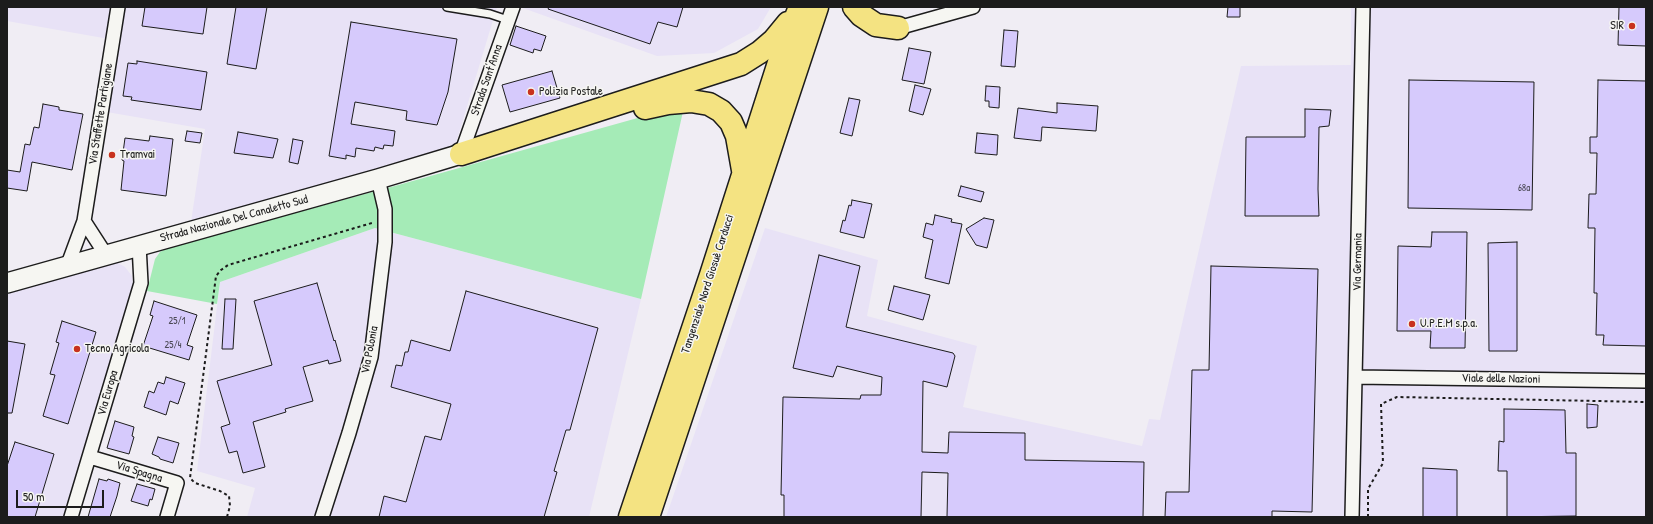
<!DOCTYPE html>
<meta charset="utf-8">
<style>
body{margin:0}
#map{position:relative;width:1653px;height:524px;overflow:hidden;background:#f0edf4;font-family:"Patrick Hand",sans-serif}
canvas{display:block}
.frame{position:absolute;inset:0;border:8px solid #1c1c1c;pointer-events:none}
.scale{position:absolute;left:16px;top:490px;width:88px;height:18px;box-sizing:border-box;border:2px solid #1c1c1c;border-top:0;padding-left:5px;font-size:12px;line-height:14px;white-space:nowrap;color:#1c1c1c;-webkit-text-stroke:3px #f6f6f2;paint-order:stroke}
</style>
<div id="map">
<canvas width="1653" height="524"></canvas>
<div class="frame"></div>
<div class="scale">50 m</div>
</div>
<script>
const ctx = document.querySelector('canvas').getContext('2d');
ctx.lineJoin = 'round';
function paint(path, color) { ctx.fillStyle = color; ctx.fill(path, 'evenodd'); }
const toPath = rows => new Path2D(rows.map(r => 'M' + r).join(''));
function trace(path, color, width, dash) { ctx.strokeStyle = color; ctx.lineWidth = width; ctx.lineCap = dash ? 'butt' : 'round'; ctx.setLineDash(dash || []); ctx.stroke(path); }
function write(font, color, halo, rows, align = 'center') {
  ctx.font = font + ' "Patrick Hand",sans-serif'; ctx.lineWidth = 3; ctx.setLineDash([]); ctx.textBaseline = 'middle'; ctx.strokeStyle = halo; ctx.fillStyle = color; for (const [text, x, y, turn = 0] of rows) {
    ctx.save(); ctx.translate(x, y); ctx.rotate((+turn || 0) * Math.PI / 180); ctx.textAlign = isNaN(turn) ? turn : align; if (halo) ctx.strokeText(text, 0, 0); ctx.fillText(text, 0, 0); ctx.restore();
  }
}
paint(toPath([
 [7,7,497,7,455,146,191,222,205,129,101,111,109,39,7,21],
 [520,7,771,7,758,29,714,53,657,56],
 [1351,7,1646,7,1646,517,666,517,765,228,878,260,867,316,977,346,963,407,1142,446,1149,419,1160,420,1241,66,1351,65],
 [375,228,641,299,589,517,247,517,255,488,197,471,220,282],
 [109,262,118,263,125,267,132,276,133,288,64,517,7,517,7,289]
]), '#e8e2f6');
paint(toPath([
 [684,107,641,299,375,228,220,282,217,304,147,291,155,259,160,252,169,247,402,184,659,112]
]), '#a5ebb7');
const building = toPath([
 [145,7,207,7,203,34,142,26,145,7],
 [236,7,267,7,256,69,227,64,236,7],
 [549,7,683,7,677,27,658,22,650,44,548,9,549,7],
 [1228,7,1240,7,1240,17,1227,17,1228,7],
 [1619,7,1646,7,1646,46,1618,45,1619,7],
 [351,22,457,39,448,92,437,125,406,120,407,111,355,102,351,124,395,131,393,146,384,145,383,149,375,147,374,151,356,148,355,157,346,155,346,159,329,156,351,22],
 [516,26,546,36,541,51,534,49,533,53,510,45,516,26],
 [1004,30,1018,31,1015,67,1001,66,1004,30],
 [909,48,931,52,924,84,902,80,909,48],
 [137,61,207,72,201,110,131,100,132,97,123,96,128,63,137,64,137,61],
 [552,71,560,98,510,112,502,85,552,71],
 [1409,80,1534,82,1532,210,1408,208,1409,80],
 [1598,80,1646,81,1646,346,1603,345,1604,335,1596,335,1597,293,1594,293,1595,228,1588,228,1589,194,1596,194,1597,153,1590,153,1590,137,1597,137,1598,80],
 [915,85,931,89,923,115,909,111,915,85],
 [986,86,1000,87,999,108,989,107,989,101,985,101,986,86],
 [849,98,860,100,852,136,840,133,849,98],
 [1057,103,1098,106,1096,131,1042,127,1041,141,1014,138,1018,108,1057,113,1057,103],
 [43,104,59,107,59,110,83,114,72,170,32,162,27,191,7,188,7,170,20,172,25,144,30,145,34,127,39,128,43,104],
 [1305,109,1331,110,1329,126,1319,127,1318,189,1319,216,1245,216,1246,137,1305,137,1305,109],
 [187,131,202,133,200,143,185,141,187,131],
 [238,132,278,139,273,158,234,153,238,132],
 [977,133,998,135,997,155,975,153,977,133],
 [150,136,173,139,166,196,121,190,124,161,122,160,125,138,149,141,150,136],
 [293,139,303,141,298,164,289,162,293,139],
 [961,186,984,192,981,202,958,196,961,186],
 [852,200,872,204,864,238,840,232,843,220,845,221,849,205,851,206,852,200],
 [935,215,952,219,951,222,962,224,949,284,925,278,933,240,923,237,926,223,933,225,935,215],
 [984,218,994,220,987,248,976,245,966,229,984,218],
 [1432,232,1467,232,1465,348,1430,348,1431,331,1397,331,1398,246,1431,247,1432,232],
 [1517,242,1517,351,1489,351,1488,243,1517,242],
 [819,255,860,266,846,327,953,353,955,356,947,387,923,381,922,452,948,453,949,432,1025,433,1025,460,1144,462,1143,517,947,517,948,473,922,472,921,517,784,517,784,495,781,495,783,397,860,399,861,395,881,395,882,377,837,366,833,377,793,368,819,255],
 [1211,266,1318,269,1312,512,1272,511,1272,517,1165,517,1166,492,1189,492,1192,370,1209,370,1211,266],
 [317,283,334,341,335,340,341,361,329,364,328,360,303,367,313,401,285,409,286,412,253,422,265,467,243,473,237,451,229,453,221,427,230,424,217,381,272,365,254,301,317,283],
 [894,286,930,295,923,320,888,310,894,286],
 [466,291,598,328,570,430,566,430,554,471,557,472,544,517,379,517,384,496,406,502,425,436,441,440,451,404,391,387,396,365,402,366,405,352,408,352,411,340,450,351,466,291],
 [225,299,236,299,233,349,222,349,225,299],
 [154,301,197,315,187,345,193,347,189,360,143,346,153,316,150,315,154,301],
 [62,321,96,332,68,424,43,416,55,375,50,374,59,343,56,342,62,321],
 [7,341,25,344,12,413,7,413,7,341],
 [166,377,185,383,178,404,170,401,166,415,144,407,149,391,154,393,158,382,164,384,166,377],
 [1587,404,1598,405,1597,427,1587,428,1587,404],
 [1504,409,1565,410,1566,453,1576,453,1576,516,1507,517,1507,471,1498,471,1499,441,1504,442,1504,409],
 [115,421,134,427,132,436,134,437,129,454,107,448,115,421],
 [158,437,179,443,173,463,160,459,159,457,152,454,158,437],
 [15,442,54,454,35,517,7,517,7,466,15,442],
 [1423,468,1457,470,1457,517,1423,517,1423,468],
 [99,479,107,481,108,479,120,483,117,496,110,517,88,517,99,479],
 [137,484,155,489,152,500,150,499,148,506,131,501,137,484]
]);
paint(building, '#d6cafc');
trace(building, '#1c1c1c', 1);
const service = toPath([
 [447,7,490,14,508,20]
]);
const minor = toPath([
 [898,28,973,7],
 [461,154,513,7],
 [84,221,106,255],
 [67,267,84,221,118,7],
 [1355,377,1646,381],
 [90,457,177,483,167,517],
 [71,517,141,283,139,245],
 [322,517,349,433,371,357,385,242,385,209,378,179],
 [1352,517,1363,7]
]);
const secondary = toPath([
 [7,283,378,179,461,154]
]);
const trunk = toPath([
 [854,7,861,15,876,25,898,28],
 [645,108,668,103,691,101,709,104,721,111,731,122,737,136,743,170],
 [461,154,741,64,760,52,774,40,788,23],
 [630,517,711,275,783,50,800,7],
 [648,517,817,7]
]);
trace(service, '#1c1c1c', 10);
trace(minor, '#1c1c1c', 16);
trace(secondary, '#1c1c1c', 22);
trace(trunk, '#1c1c1c', 25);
trace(toPath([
 [227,517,230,506,229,496,220,491,195,483,190,478,216,276,221,270,228,265,372,223],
 [1368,517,1368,489,1383,463,1381,404,1397,397,1646,402]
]), '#1c1c1c', 2, [3, 3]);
trace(service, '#f6f6f2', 7);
trace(minor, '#f6f6f2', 13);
trace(secondary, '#f6f6f2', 19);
trace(trunk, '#f4e382', 22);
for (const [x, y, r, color] of [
 [1632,26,4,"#c8321e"],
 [531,92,4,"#c8321e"],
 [112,155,4,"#c8321e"],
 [1412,324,4,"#c8321e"],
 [77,349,4,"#c8321e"]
]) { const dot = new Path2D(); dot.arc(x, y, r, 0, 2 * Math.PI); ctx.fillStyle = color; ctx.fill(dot); trace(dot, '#f6f6f2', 1.5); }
write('10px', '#4a4854', null, [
 ["68a",1524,188],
 ["25/1",177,321],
 ["25/4",173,345]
]);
write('12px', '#1c1c1c', '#f6f6f2', [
 ["SIR",1624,26,"right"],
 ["Polizia Postale",539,92],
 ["Tramvai",120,155],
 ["U.P.E.M s.p.a.",1420,324],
 ["Tecno Agricola",85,349]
], 'left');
write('12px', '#1c1c1c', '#f6f6f2', [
 ["Strada Sant'Anna",487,80,-71],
 ["Via Staffette Partigiane",101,114,-81],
 ["Strada Nazionale Del Canaletto Sud",234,219,-15],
 ["Via Germania",1358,262,-89],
 ["Tangenziale Nord Giosuè Carducci",708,284,-72],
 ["Via Polonia",370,350,-79],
 ["Viale delle Nazioni",1501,379,1],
 ["Via Europa",108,393,-74],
 ["Via Spagna",139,472,17]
]);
</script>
